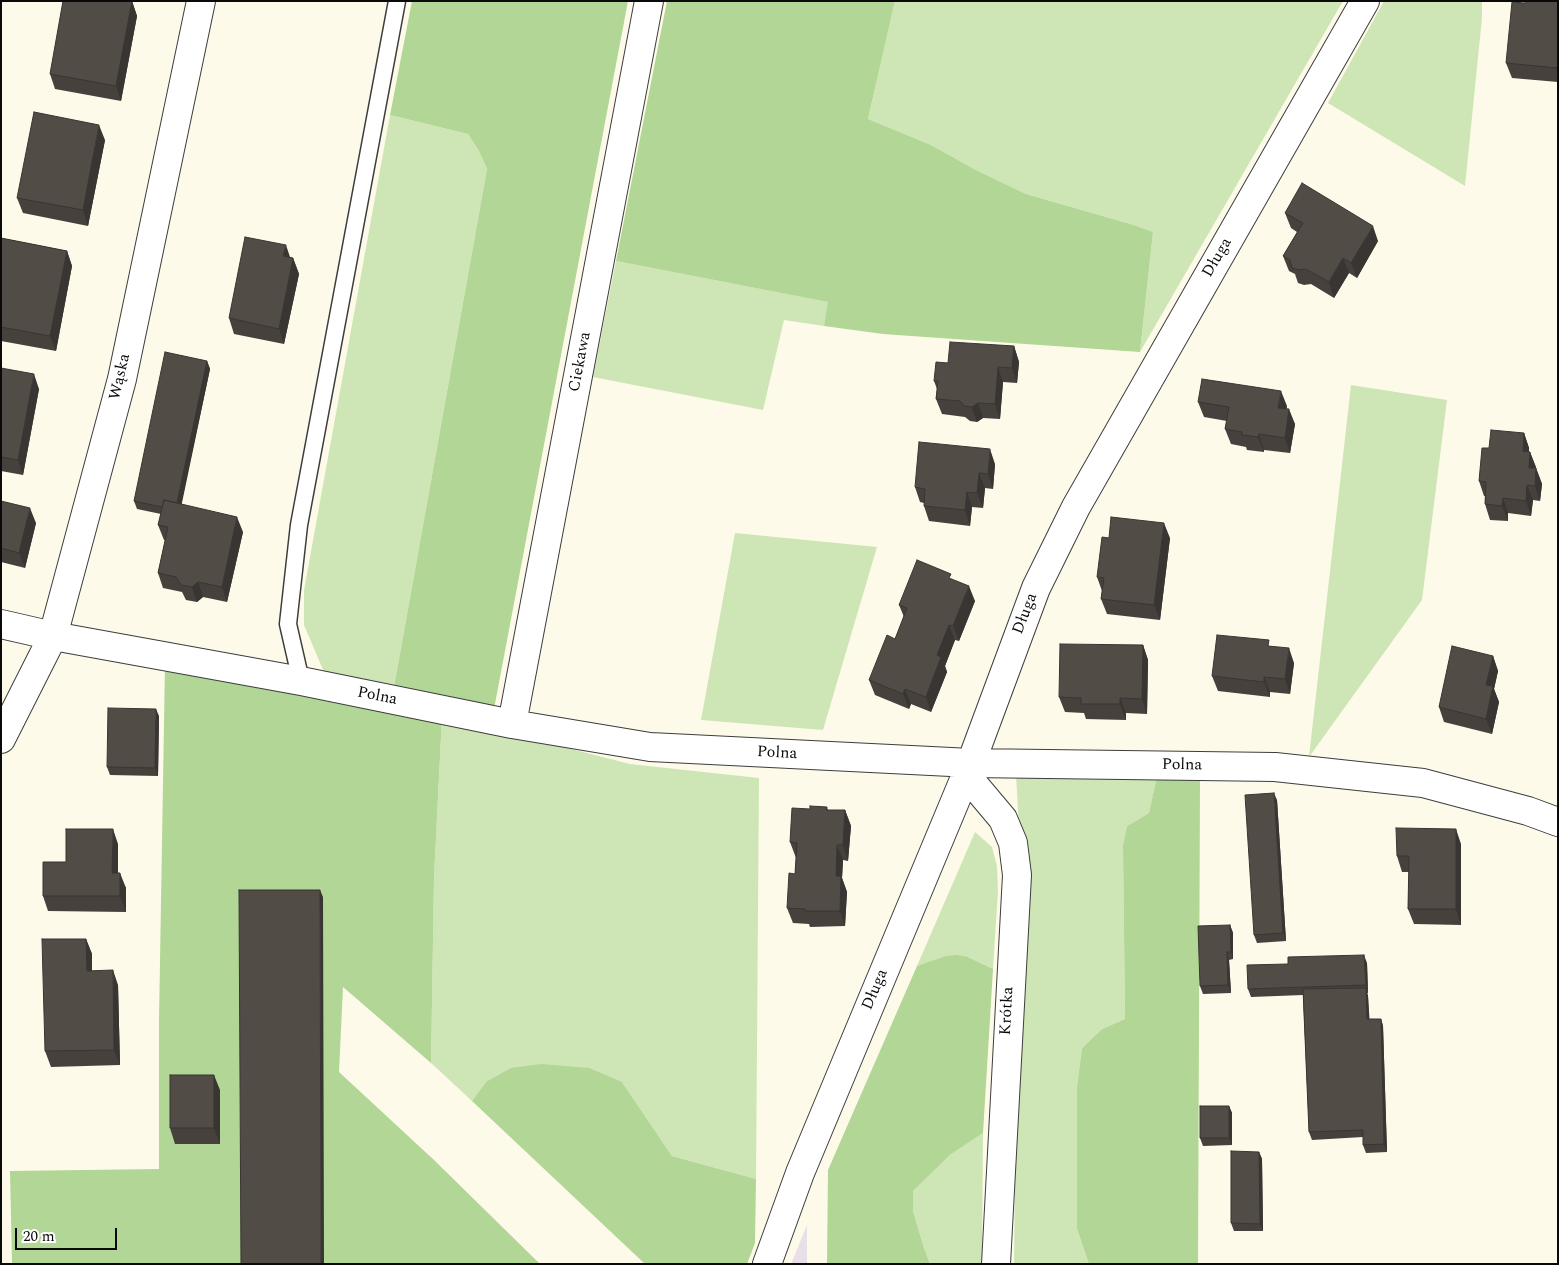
<!DOCTYPE html>
<meta charset="utf-8">
<style>
body{margin:0}
#map{position:relative;width:1559px;height:1265px;overflow:hidden;background:#fefae9;font-family:Spectral,serif}
canvas{display:block}
.frame{position:absolute;inset:0;border:2px solid #0a0a0a;pointer-events:none}
.scale{position:absolute;left:15px;top:1228px;width:102px;height:22px;box-sizing:border-box;border:2px solid #0a0a0a;border-top:0;padding-left:6px;font-size:15px;line-height:18px;white-space:nowrap;color:#0a0a0a;-webkit-text-stroke:4px #fff;paint-order:stroke}
</style>
<div id="map">
<canvas width="1559" height="1265"></canvas>
<div class="frame"></div>
<div class="scale">20 m</div>
</div>
<script>
const ctx = document.querySelector('canvas').getContext('2d');
ctx.lineJoin = 'round';
function paint(path, color) { ctx.fillStyle = color; ctx.fill(path, 'evenodd'); }
const toPath = rows => new Path2D(rows.map(r => 'M' + r).join(''));
function trace(path, color, width, dash) { ctx.strokeStyle = color; ctx.lineWidth = width; ctx.lineCap = dash ? 'butt' : 'round'; ctx.setLineDash(dash || []); ctx.stroke(path); }
function write(font, color, halo, rows, align = 'center') {
  ctx.font = font + ' Spectral,serif'; ctx.lineWidth = 5; ctx.setLineDash([]); ctx.textBaseline = 'middle'; ctx.strokeStyle = halo; ctx.fillStyle = color; for (const [text, x, y, turn = 0] of rows) {
    ctx.save(); ctx.translate(x, y); ctx.rotate((+turn || 0) * Math.PI / 180); ctx.textAlign = isNaN(turn) ? turn : align; if (halo) ctx.strokeText(text, 0, 0); ctx.fillText(text, 0, 0); ctx.restore();
  }
}
paint(toPath([
 [807,1225,807,1264,791,1264]
]), '#e8dfe9');
paint(toPath([
 [895,1,1343,1,1140,352,1153,232,1134,225,1026,194,976,170,931,145,868,119],
 [1384,1,1482,1,1482,18,1465,186,1328,103],
 [390,115,468,134,479,151,487,169,394,687,324,672,304,625,304,590],
 [616,261,829,302,824,326,784,320,763,410,593,377],
 [1351,385,1447,400,1422,600,1309,757],
 [735,533,877,547,823,730,701,720],
 [442,716,630,764,759,778,756,1179,672,1156,622,1082,486,1082,472,1101,431,1063,434,878],
 [1016,775,1157,776,1149,813,1127,826,1123,845,1125,1019,1102,1029,1082,1048,1077,1087,1077,1229,1089,1264,1014,1264,1019,828],
 [975,832,992,847,997,866,998,891,993,969,968,957,917,966],
 [983,1133,982,1264,930,1264,924,1248,913,1211,913,1191,950,1155]
]), '#cee6b5');
paint(toPath([
 [412,1,628,1,494,709,394,687,487,169,479,151,468,134,390,115],
 [667,1,895,1,868,119,931,145,976,170,1026,194,1134,225,1153,232,1140,352,883,334,824,326,828,302,616,261],
 [165,664,442,716,434,878,431,1063,343,987,339,1072,434,1160,540,1264,12,1264,10,1171,159,1169,159,1021],
 [1157,776,1200,777,1198,1264,1089,1264,1077,1229,1077,1087,1082,1048,1102,1029,1125,1019,1123,845,1127,826,1149,813],
 [957,955,968,957,993,969,983,1133,950,1155,913,1191,913,1211,924,1248,930,1264,827,1264,828,1170,917,966,946,956],
 [541,1064,589,1068,622,1082,672,1156,756,1179,755,1243,747,1264,645,1264,472,1101,486,1082,511,1068]
]), '#b1d695');
const service = toPath([
 [301,681,288,624,299,525,397,1]
]);
const minor = toPath([
 [1,624,53,636,301,681,512,724,650,747,971,763,1275,767,1423,783,1528,811,1558,822],
 [512,724,649,1],
 [1,739,53,636,122,379,201,1],
 [966,775,1003,819,1013,843,1017,875,996,1264],
 [767,1264,800,1173,971,763,1036,588,1076,507,1365,1]
]);
trace(service, '#3d3d3d', 19);
trace(minor, '#3d3d3d', 30);
trace(service, '#fff', 16);
trace(minor, '#fff', 28);
paint(toPath([
 [132,1,137,16,121,101,55,89,50,74],
 [1558,1,1558,82,1512,78,1506,63,1525,3],
 [105,140,88,226,23,213,17,198],
 [1285,213,1378,241,1357,278,1349,273,1334,298,1311,284,1304,285,1298,283,1295,274,1289,271,1283,256,1297,232,1291,228],
 [1,238,67,251,72,266,56,351,1,341],
 [290,258,293,258,299,274,284,344,234,334,229,318],
 [1014,346,1019,362,1017,383,1003,382,1000,419,983,418,977,422,970,421,965,417,942,414,936,399,937,389,934,381,948,363],
 [207,361,210,369,181,504,243,532,227,602,203,597,197,602,186,600,182,592,163,588,158,573,165,540,164,540,158,525,161,514,137,509,134,501],
 [1,368,39,389,23,475,1,471],
 [1198,402,1287,406,1286,409,1295,424,1290,453,1264,450,1264,452,1247,450,1246,447,1231,444,1225,429,1227,421,1204,417],
 [1524,433,1529,448,1529,452,1530,452,1542,484,1540,501,1533,500,1531,516,1508,513,1508,521,1490,520,1485,504,1485,496,1484,496,1479,481,1489,448],
 [995,464,993,489,985,488,983,508,972,507,970,526,929,521,924,506,924,503,920,502,915,487],
 [1,501,36,523,25,568,1,562],
 [1109,538,1170,538,1160,620,1107,614,1101,599,1102,591,1097,577],
 [953,580,975,601,959,641,955,640,945,666,947,672,931,712,911,704,909,709,875,695,869,680,895,639,904,617,899,605],
 [1143,645,1148,660,1147,714,1126,713,1126,720,1086,719,1084,713,1065,712,1059,697],
 [1271,646,1294,663,1290,694,1270,692,1270,697,1218,691,1212,676],
 [1493,656,1498,671,1494,689,1499,702,1492,734,1444,722,1439,707],
 [159,716,158,776,110,775,107,767],
 [1277,800,1286,941,1257,943,1254,935],
 [827,807,828,810,845,810,851,826,848,861,843,860,842,878,847,892,845,926,810,927,809,924,793,923,787,908,795,874,796,858,790,842,810,809],
 [118,844,118,873,126,888,126,912,48,911,43,896],
 [1461,844,1461,925,1414,924,1408,909,1409,872,1402,872,1397,856],
 [1230,925,1233,933,1233,959,1229,960,1231,993,1203,994,1200,986],
 [86,939,92,954,92,971,118,985,120,1065,51,1067,45,1051],
 [1367,963,1368,993,1367,993,1368,996,1369,1019,1381,1019,1383,1026,1387,1152,1366,1153,1363,1145,1363,1137,1312,1140,1309,1132,1303,995,1251,997,1248,989],
 [220,1090,220,1144,175,1144,170,1128],
 [1229,1106,1232,1113,1232,1145,1203,1146,1200,1138],
 [1259,1152,1262,1159,1263,1231,1234,1231,1231,1223]
]), '#47413d');
paint(toPath([
 [132,1,137,16,121,101,116,86],
 [99,125,105,140,88,226,83,210],
 [1373,226,1378,241,1357,278,1351,263],
 [286,245,291,260,283,256],
 [67,251,72,266,56,351,50,336],
 [293,258,299,274,284,344,279,329],
 [1343,258,1349,273,1334,298,1329,282],
 [1014,346,1019,362,1017,383,1012,368],
 [207,361,210,369,179,517,176,510],
 [998,367,1003,382,1000,419,995,404],
 [34,374,39,389,23,475,18,460],
 [1281,391,1287,406,1284,423,1278,408],
 [978,403,983,418,977,422,972,407],
 [1289,409,1295,424,1290,453,1285,438],
 [1524,433,1529,448,1528,467,1523,451],
 [1259,434,1264,450,1264,452,1258,437],
 [990,449,995,464,993,489,988,474],
 [1530,452,1536,467,1534,483,1529,468],
 [1536,468,1542,484,1540,501,1535,486],
 [979,473,985,488,983,508,977,493],
 [1527,485,1533,500,1531,516,1526,501],
 [967,492,972,507,970,526,965,510],
 [1503,498,1508,513,1508,521,1502,506],
 [30,508,36,523,25,568,19,553],
 [237,517,243,532,227,602,222,587],
 [1164,523,1170,538,1160,620,1154,605],
 [198,582,203,597,197,602,192,587],
 [969,586,975,601,959,641,953,626],
 [949,625,955,640,945,666,947,672,931,712,926,697,937,655],
 [1143,645,1148,660,1147,714,1142,699],
 [1289,648,1294,663,1290,694,1285,679],
 [1493,656,1498,671,1494,689,1499,702,1492,734,1486,719,1486,685],
 [1264,677,1270,692,1270,697,1264,682],
 [905,689,911,704,909,709,903,694],
 [1120,698,1126,713,1126,720,1120,704],
 [156,709,159,716,158,776,155,768],
 [1274,793,1277,800,1286,941,1283,933],
 [845,810,851,826,848,861,843,845],
 [113,829,118,844,118,888,112,873],
 [1456,829,1461,844,1461,925,1456,909],
 [837,845,843,860,842,878,847,892,845,926,840,911,836,876],
 [120,873,126,888,126,912,120,896],
 [320,890,323,897,324,1264,321,1264],
 [1230,925,1233,933,1233,959,1231,952],
 [86,939,92,954,92,986,87,971],
 [1227,952,1229,960,1231,993,1228,985],
 [1364,955,1367,963,1368,993,1366,985],
 [113,970,118,985,120,1065,114,1050],
 [1366,988,1368,996,1370,1027,1367,1019],
 [1381,1019,1383,1026,1387,1152,1384,1144],
 [214,1075,220,1090,220,1144,214,1128],
 [1229,1106,1232,1113,1232,1145,1229,1138],
 [1259,1152,1262,1159,1263,1231,1260,1224]
]), '#393532');
const building = toPath([
 [63,1,132,1,116,86,50,74,63,1],
 [1526,1,1558,1,1558,68,1506,63,1512,2,1525,3,1526,1],
 [34,112,99,125,83,210,17,198,34,112],
 [1302,183,1373,226,1351,263,1343,258,1329,282,1306,269,1299,270,1292,268,1290,260,1283,256,1303,223,1285,213,1302,183],
 [245,237,286,245,283,256,293,258,279,329,229,318,245,237],
 [1,238,67,251,50,336,1,327,1,238],
 [950,342,1014,346,1012,368,998,367,995,404,978,403,972,407,964,406,960,401,936,399,938,381,934,381,936,362,948,363,950,342],
 [165,352,207,361,177,503,164,500,162,507,134,501,165,352],
 [1,368,34,374,18,460,1,457,1,368],
 [1202,379,1281,391,1278,408,1289,409,1285,438,1259,434,1258,437,1242,435,1242,432,1225,429,1229,407,1198,402,1202,379],
 [1491,430,1524,433,1523,451,1530,452,1529,468,1536,468,1535,486,1527,485,1526,501,1503,498,1502,506,1485,504,1486,482,1479,481,1482,448,1489,448,1491,430],
 [919,442,990,449,988,474,979,473,977,493,967,492,965,510,924,506,925,489,915,487,919,442],
 [164,500,237,517,222,587,198,582,192,587,181,585,176,577,158,573,168,527,158,525,164,500],
 [1,501,30,508,19,553,1,548,1,501],
 [1111,517,1164,523,1154,605,1101,599,1104,578,1097,577,1102,537,1109,538,1111,517],
 [917,560,951,574,949,578,969,586,953,626,949,625,937,655,941,657,926,697,905,689,903,694,869,680,887,635,895,639,907,608,899,605,917,560],
 [1217,635,1269,640,1268,646,1289,648,1285,679,1264,677,1264,682,1212,676,1217,635],
 [1060,644,1143,645,1142,699,1120,698,1120,704,1081,704,1081,698,1059,697,1060,644],
 [1452,646,1493,656,1486,685,1493,686,1486,719,1439,707,1452,646],
 [108,708,156,709,155,768,107,767,108,708],
 [1274,793,1283,933,1254,935,1245,795,1274,793],
 [810,806,827,807,826,810,845,810,843,845,837,845,836,876,841,876,840,911,805,911,805,909,787,908,789,873,795,874,797,843,790,842,792,808,810,809,810,806],
 [1396,828,1456,829,1456,909,1408,909,1409,856,1397,856,1396,828],
 [66,829,113,829,112,873,120,873,120,896,43,896,43,862,66,862,66,829],
 [239,890,320,890,321,1264,241,1264,239,890],
 [1230,925,1231,952,1227,952,1228,985,1200,986,1198,926,1230,925],
 [42,939,86,939,87,971,113,970,114,1050,45,1051,42,939],
 [1364,955,1366,985,1248,989,1247,965,1288,964,1288,957,1364,955],
 [1366,988,1367,1019,1381,1019,1384,1144,1363,1145,1363,1130,1309,1132,1303,989,1366,988],
 [170,1075,214,1075,214,1128,170,1128,170,1075],
 [1200,1106,1229,1106,1229,1138,1200,1138,1200,1106],
 [1231,1151,1259,1152,1260,1224,1231,1223,1231,1151]
]);
paint(building, '#524c47');
trace(building, '#393532', 1);
write('16px', '#0a0a0a', '#fff', [
 ["Długa",1218,258,-60],
 ["Ciekawa",581,362,-79],
 ["Wąska",121,377,-77],
 ["Długa",1026,614,-69],
 ["Polna",377,697,11],
 ["Polna",777,754,3],
 ["Polna",1182,766,1],
 ["Długa",876,990,-67],
 ["Krótka",1008,1011,-87]
]);
</script>
